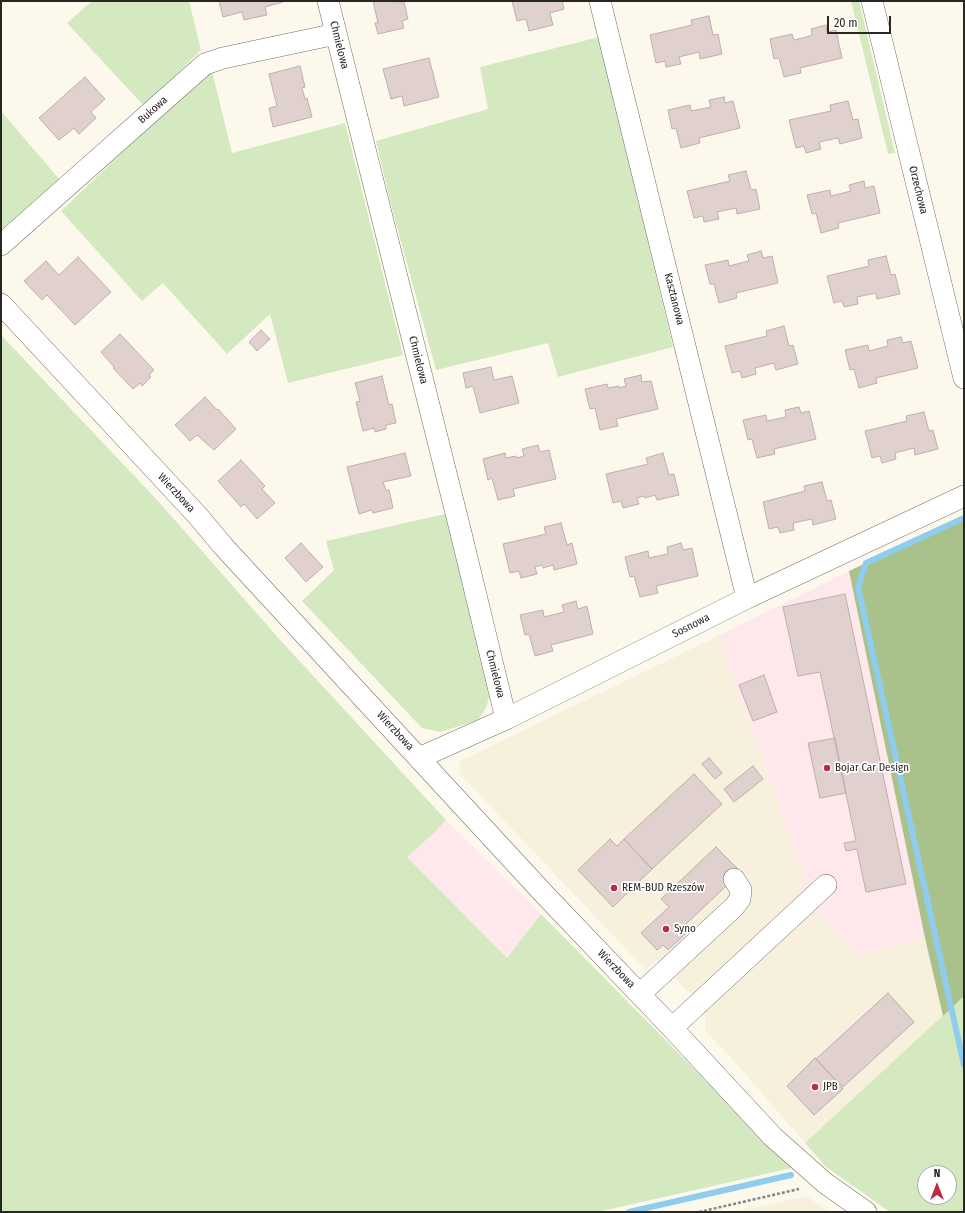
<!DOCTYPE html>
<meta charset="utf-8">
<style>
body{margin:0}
#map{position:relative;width:965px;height:1213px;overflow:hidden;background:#fdf8ec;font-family:"Fira Sans Condensed",sans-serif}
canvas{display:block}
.frame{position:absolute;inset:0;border:2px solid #292723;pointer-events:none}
.north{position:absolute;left:917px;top:1165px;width:40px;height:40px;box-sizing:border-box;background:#fff;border:1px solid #a9a9a7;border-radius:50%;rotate:0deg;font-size:11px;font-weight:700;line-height:16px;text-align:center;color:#292723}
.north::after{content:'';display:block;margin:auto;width:14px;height:18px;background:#bc2b42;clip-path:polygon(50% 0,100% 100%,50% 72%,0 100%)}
.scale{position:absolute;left:827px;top:16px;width:64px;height:18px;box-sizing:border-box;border:2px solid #292723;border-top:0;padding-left:5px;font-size:12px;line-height:14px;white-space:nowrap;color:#292723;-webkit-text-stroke:3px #fff;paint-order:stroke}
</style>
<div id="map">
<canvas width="965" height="1213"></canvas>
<div class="frame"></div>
<div class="north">N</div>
<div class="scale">20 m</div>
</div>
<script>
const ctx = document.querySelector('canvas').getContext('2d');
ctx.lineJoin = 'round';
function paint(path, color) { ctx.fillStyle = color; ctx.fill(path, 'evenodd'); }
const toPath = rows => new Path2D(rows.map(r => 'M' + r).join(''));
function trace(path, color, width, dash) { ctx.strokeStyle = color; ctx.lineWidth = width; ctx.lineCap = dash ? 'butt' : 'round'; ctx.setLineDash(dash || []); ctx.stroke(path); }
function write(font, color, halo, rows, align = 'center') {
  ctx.font = font + ' "Fira Sans Condensed",sans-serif'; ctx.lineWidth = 3.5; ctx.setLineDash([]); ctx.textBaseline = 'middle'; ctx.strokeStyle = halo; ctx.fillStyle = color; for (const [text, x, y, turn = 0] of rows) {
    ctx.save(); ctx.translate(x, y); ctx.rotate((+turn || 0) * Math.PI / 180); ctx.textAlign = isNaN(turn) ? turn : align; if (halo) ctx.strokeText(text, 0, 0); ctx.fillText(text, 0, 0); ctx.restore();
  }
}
paint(toPath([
 [718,636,805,878,800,894,693,996,656,960,646,970,459,773,460,761],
 [806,914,814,914,823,916,859,955,925,938,943,1016,805,1143,735,1062,705,1031,705,1009],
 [807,1196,829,1212,732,1212]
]), '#f7f0dc');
paint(toPath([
 [849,571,925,938,859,955,823,916,814,914,806,914,693,996,800,894,805,878,718,636],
 [446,820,541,914,507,958,406,857,434,833]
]), '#fee8ec');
paint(toPath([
 [92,1,189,1,201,50,144,106,67,23],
 [851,1,859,1,895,153,888,154],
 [599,37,673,347,558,377,548,343,436,370,390,201,376,141,488,109,480,67],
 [212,71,232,153,345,123,403,355,288,383,270,314,227,354,163,283,142,301,61,211,133,142],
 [1,111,60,180,1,232],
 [1,335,158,501,282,642,446,820,434,833,407,857,507,958,541,914,792,1168,598,1212,1,1212],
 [445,514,490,694,486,708,478,720,441,732,422,728,302,601,334,570,326,541],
 [964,996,964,1212,890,1212,826,1167,805,1143],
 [925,1173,949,1173,949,1197,925,1197]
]), '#d5e9c0');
paint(toPath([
 [964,516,964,996,943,1016,925,938,849,571]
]), '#a9c28b');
trace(toPath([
 [964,518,866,563,858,587,964,1065],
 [629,1212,791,1175]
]), '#8ecdee', 6);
const building = toPath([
 [219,1,283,1,283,2,265,7,267,15,244,20,242,12,223,17,219,1],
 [373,1,404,2,408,19,402,21,404,28,378,34,375,23,378,23,373,1],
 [512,1,562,1,564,9,550,13,553,25,529,31,526,19,517,21,512,1],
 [709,16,713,35,718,34,722,54,700,59,699,52,679,57,681,64,666,67,665,61,656,63,650,35,692,25,691,20,709,16],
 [826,25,827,32,836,30,842,58,800,68,801,73,784,77,779,58,774,59,770,39,792,34,794,40,803,38,812,35,811,29,826,25],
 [429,58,439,97,404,106,402,96,391,99,383,69,429,58],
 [300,66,305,87,302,88,305,99,307,98,312,117,273,127,269,108,277,106,269,74,300,66],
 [85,77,105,99,91,112,96,118,79,134,74,128,59,140,39,118,85,77],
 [724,97,725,103,733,101,740,128,699,138,700,143,681,148,676,128,672,129,668,110,690,105,691,111,711,107,709,100,724,97],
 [848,101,853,120,858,119,862,138,840,144,838,138,819,142,821,149,806,153,804,146,796,148,789,120,831,111,830,105,848,101],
 [746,171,751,190,756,189,760,209,737,214,736,208,717,212,719,219,704,222,703,216,694,218,687,191,730,181,728,175,746,171],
 [864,181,865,188,874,186,880,213,838,223,839,228,821,233,816,213,812,214,807,195,830,190,831,196,851,191,849,185,864,181],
 [761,251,763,258,772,256,778,283,736,293,737,298,719,303,714,284,710,284,705,265,728,260,729,266,749,261,747,255,761,251],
 [886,256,891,275,895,274,900,294,877,299,876,293,857,297,858,304,844,307,842,301,834,303,827,276,869,266,868,260,886,256],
 [78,257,111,292,75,325,47,295,42,300,24,281,46,261,59,275,78,257],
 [784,326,789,346,793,345,798,364,776,370,774,363,755,368,756,374,742,378,740,371,732,373,725,346,767,336,766,331,784,326],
 [261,330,270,339,257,351,249,342,261,330],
 [120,334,154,370,149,375,151,377,142,386,140,383,133,389,113,368,114,367,101,352,120,334],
 [901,337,903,343,911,341,918,368,876,378,877,383,859,388,854,369,850,370,845,350,868,345,869,351,888,346,887,340,901,337],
 [491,367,494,380,512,376,519,403,480,413,473,386,466,388,463,373,491,367],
 [641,375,642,382,651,381,658,409,616,419,618,426,600,430,595,408,590,409,585,389,607,384,608,388,619,386,619,388,626,386,624,379,641,375],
 [382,376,389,405,392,404,396,423,386,425,386,429,375,432,374,428,363,431,356,402,360,401,355,383,382,376],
 [205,397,217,410,218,409,236,429,214,450,197,435,190,441,175,425,205,397],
 [799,407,801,413,809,411,816,439,774,449,775,454,757,458,752,439,748,440,743,420,766,415,767,421,786,417,785,410,799,407],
 [924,412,929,431,933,430,938,449,915,455,914,448,895,453,896,459,882,463,880,456,872,458,865,431,907,421,906,416,924,412],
 [538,445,540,452,549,450,556,479,513,489,515,496,498,500,492,478,488,480,483,459,505,453,506,458,516,456,517,458,524,456,522,449,538,445],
 [405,453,411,476,383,482,386,490,389,490,393,508,373,513,372,510,359,514,347,467,405,453],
 [663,453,669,475,674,474,679,495,657,500,655,495,645,498,644,496,637,498,639,504,623,508,621,501,613,503,606,474,648,464,646,458,663,453],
 [241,460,265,486,262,489,275,503,257,519,244,504,241,507,218,481,241,460],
 [822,482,827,501,831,500,836,519,813,525,812,519,793,523,794,530,780,533,778,527,769,529,763,502,805,491,804,486,822,482],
 [561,523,567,545,572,543,577,564,554,570,553,565,543,568,542,565,535,567,537,574,521,578,519,571,510,573,503,544,546,534,544,527,561,523],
 [301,543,323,567,306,582,285,558,301,543],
 [681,543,683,550,692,548,698,576,656,586,658,593,640,597,634,576,630,577,625,557,648,551,649,558,658,556,668,554,667,547,681,543],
 [845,594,906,884,866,892,857,849,846,851,844,843,856,841,820,672,798,676,783,607,845,594],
 [576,601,578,609,587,606,593,634,551,645,553,651,535,656,529,634,525,635,520,615,543,610,544,617,564,612,562,605,576,601],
 [764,675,777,712,753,721,739,685,764,675],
 [835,738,846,793,820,798,808,743,835,738],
 [709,758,722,773,715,779,702,764,709,758],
 [753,766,763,779,734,802,724,789,753,766],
 [694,774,722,804,652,869,624,839,694,774],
 [610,839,617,846,624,839,652,869,613,907,578,870,610,839],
 [716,847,741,872,686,924,691,929,668,950,663,945,657,950,641,933,669,907,661,899,716,847],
 [888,993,914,1022,843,1087,816,1059,888,993],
 [815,1058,843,1089,814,1115,787,1086,815,1058]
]);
paint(building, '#e0d1ce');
trace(building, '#beafad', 1);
const minor = toPath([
 [328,1,460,529,506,719],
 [600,1,747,598],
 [872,1,964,378],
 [1,245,205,64,223,58,336,34],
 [1,304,198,516,223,546,545,895,672,1028,773,1137,825,1183,866,1212],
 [419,758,506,719,747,598,964,496],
 [640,994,734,907,740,899,741,890,734,879],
 [672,1028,826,885]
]);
trace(minor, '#747065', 22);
trace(toPath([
 [699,1212,799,1189]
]), '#89867e', 2.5, [3, 2]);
trace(minor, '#fff', 21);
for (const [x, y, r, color] of [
 [827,768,4,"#bc2b42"],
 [614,888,4,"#bc2b42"],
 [666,929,4,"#bc2b42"],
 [815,1087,4,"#bc2b42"]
]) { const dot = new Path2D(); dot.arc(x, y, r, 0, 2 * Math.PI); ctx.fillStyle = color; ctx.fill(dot); trace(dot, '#fff', 1.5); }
write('11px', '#292723', '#fff', [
 ["Chmielowa",339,45,76],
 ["Bukowa",153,110,-42],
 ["Orzechowa",918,190,76],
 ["Kasztanowa",674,299,76],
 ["Chmielowa",418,360,76],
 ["Wierzbowa",176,493,47],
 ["Sosnowa",691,626,-27],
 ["Chmielowa",495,674,76],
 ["Wierzbowa",395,731,47],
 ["Wierzbowa",616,969,46]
]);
write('11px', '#292723', '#fff', [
 ["Bojar Car Design",835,768],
 ["REM-BUD Rzeszów",622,888],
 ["Syno",674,929],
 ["JPB",823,1087]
], 'left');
</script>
